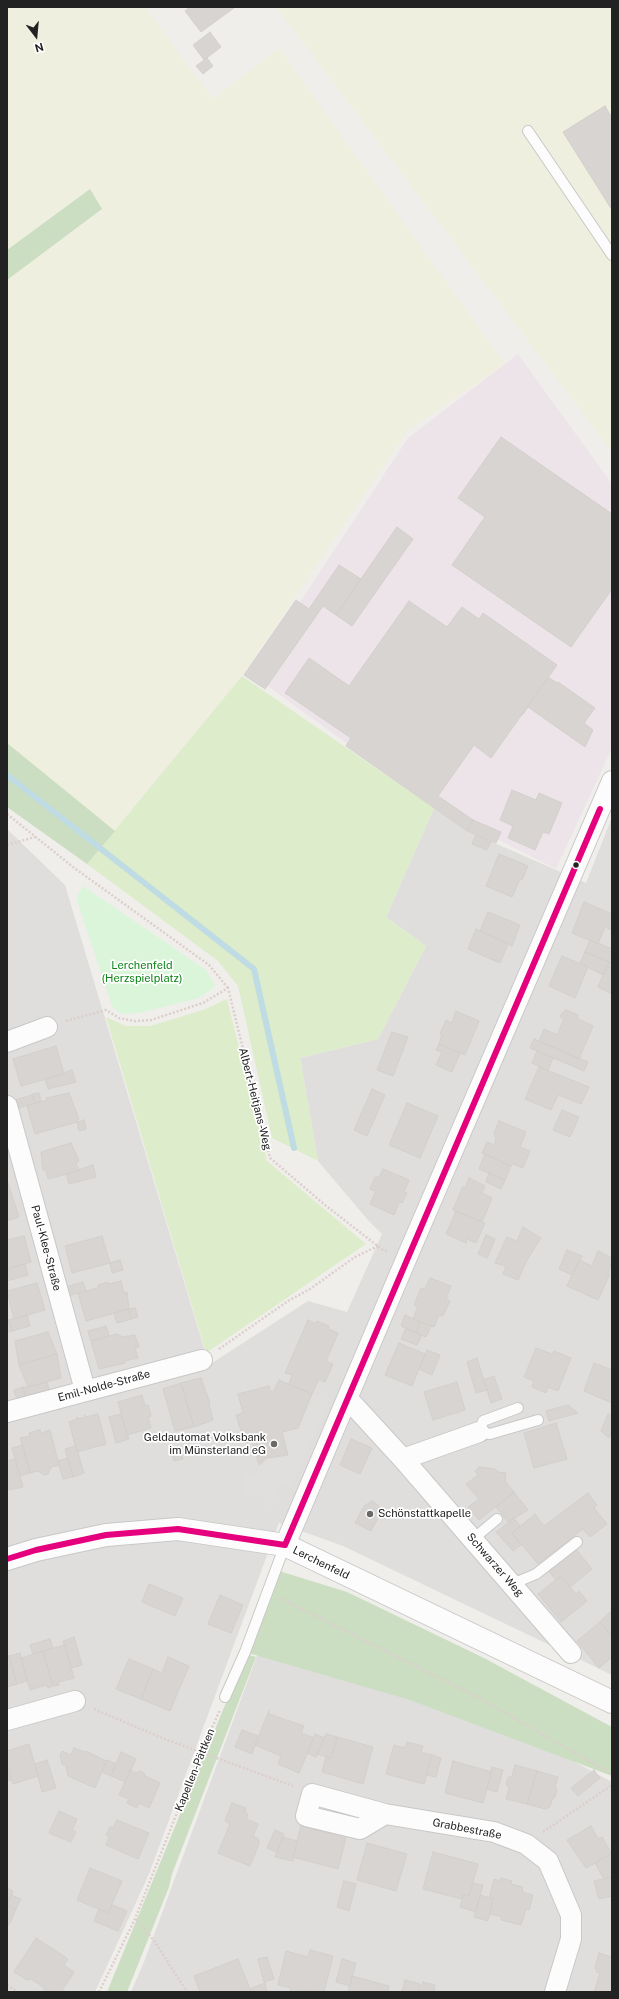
<!DOCTYPE html>
<meta charset="utf-8">
<style>
body{margin:0}
#map{position:relative;width:619px;height:1999px;overflow:hidden;background:#f0eeeb;font-family:"Public Sans",sans-serif}
canvas{display:block}
.frame{position:absolute;inset:0;border:8px solid #222;pointer-events:none}
.north{position:absolute;left:16px;top:16px;width:40px;height:40px;-webkit-text-stroke:3px #fff;paint-order:stroke;rotate:164deg;font-size:11px;font-weight:700;line-height:16px;text-align:center;color:#222}
.north::after{content:'';display:block;margin:auto;width:14px;height:18px;background:#222;clip-path:polygon(50% 0,100% 100%,50% 72%,0 100%)}
</style>
<div id="map">
<canvas width="619" height="1999"></canvas>
<div class="frame"></div>
<div class="north">N</div>
</div>
<script>
const ctx = document.querySelector('canvas').getContext('2d');
ctx.lineJoin = 'round';
function paint(path, color) { ctx.fillStyle = color; ctx.fill(path, 'evenodd'); }
const toPath = rows => new Path2D(rows.map(r => 'M' + r).join(''));
function trace(path, color, width, dash) { ctx.strokeStyle = color; ctx.lineWidth = width; ctx.lineCap = dash ? 'butt' : 'round'; ctx.setLineDash(dash || []); ctx.stroke(path); }
function write(font, color, halo, rows, align = 'center') {
  ctx.font = font + ' "Public Sans",sans-serif'; ctx.lineWidth = 3.5; ctx.setLineDash([]); ctx.textBaseline = 'middle'; ctx.strokeStyle = halo; ctx.fillStyle = color; for (const [text, x, y, turn = 0] of rows) {
    ctx.save(); ctx.translate(x, y); ctx.rotate((+turn || 0) * Math.PI / 180); ctx.textAlign = isNaN(turn) ? turn : align; if (halo) ctx.strokeText(text, 0, 0); ctx.fillText(text, 0, 0); ctx.restore();
  }
}
paint(toPath([
 [434,808,467,831,586,883,612,817,612,1675,343,1546,279,1523,149,1874,95,1992,7,1992,7,829,65,885,209,1365,308,1301,347,1312,382,1234,367,1219,318,1161,300,1058,378,1039,426,946,386,917],
 [261,1645,510,1727,612,1782,612,1992,131,1992,144,1962]
]), '#dfdedc');
paint(toPath([
 [518,354,612,484,612,748,556,869,436,808,252,675,408,438]
]), '#ede4e9');
paint(toPath([
 [7,7,145,7,213,99,279,48,505,364,408,430,242,676,112,833,7,745,7,280,102,210,89,189,7,250],
 [276,7,612,7,612,452]
]), '#efefdf');
paint(toPath([
 [242,676,434,808,386,917,426,946,378,1039,300,1058,318,1161,272,1138,238,986,218,961,87,864],
 [227,999,267,1161,366,1244,206,1353,106,1017,126,1026,150,1026,203,1010]
]), '#ddeccb');
paint(toPath([
 [90,189,102,209,7,280,7,250],
 [7,743,115,831,87,864,7,807],
 [276,1570,347,1592,484,1658,612,1727,612,1776,410,1700,245,1652],
 [246,1654,256,1657,172,1874,169,1887,127,1992,107,1992]
]), '#cbdec1');
paint(toPath([
 [83,886,206,970,216,986,199,998,139,1013,121,1014,112,1006,76,898]
]), '#daf5da');
paint(toPath([
 [312,1394,330,1400,291,1487,285,1485,276,1488,281,1502,267,1508,262,1496,244,1495,245,1474,260,1474,267,1458,288,1455,282,1432,298,1428]
]), '#e0dfde');
trace(toPath([
 [7,775,254,969,294,1148]
]), '#bfdbe3', 6);
const building = toPath([
 [190,7,233,7,234,8,201,32,185,11,190,7],
 [210,32,221,47,204,60,193,45,210,32],
 [207,58,213,66,203,74,196,66,207,58],
 [605,106,612,118,612,210,563,132,605,106],
 [501,437,612,514,612,589,571,647,452,565,485,517,458,498,501,437],
 [397,527,413,539,352,626,336,615,397,527],
 [339,565,361,579,336,615,323,606,265,689,244,675,296,600,309,609,339,565],
 [409,601,447,627,462,607,479,619,483,613,557,665,491,758,474,745,438,796,473,820,467,831,346,746,351,738,285,693,309,658,349,686,409,601],
 [548,677,557,683,558,682,595,708,584,723,593,730,585,747,528,707,522,715,548,677],
 [512,790,536,800,539,793,562,803,549,834,543,832,535,850,508,838,513,826,500,820,512,790],
 [473,820,501,832,496,843,467,831,473,820],
 [476,835,491,842,487,850,472,844,476,835],
 [499,854,528,866,522,880,520,879,512,897,486,886,499,854],
 [584,902,612,914,612,930,605,927,598,944,572,933,584,902],
 [488,912,520,925,512,946,480,931,488,912],
 [476,929,508,944,500,963,468,949,476,929],
 [590,940,612,949,612,970,607,966,609,962,585,952,590,940],
 [585,952,609,962,603,975,580,963,585,952],
 [562,956,588,967,575,998,549,986,562,956],
 [607,966,612,970,612,994,598,987,607,966],
 [566,1010,578,1015,578,1019,593,1026,579,1059,539,1041,544,1029,557,1035,564,1019,560,1017,562,1013,566,1010],
 [456,1011,479,1021,465,1055,439,1044,442,1034,440,1034,446,1020,452,1023,456,1011],
 [392,1032,408,1037,393,1076,377,1070,392,1032],
 [534,1039,588,1062,584,1071,530,1048,534,1039],
 [439,1044,460,1053,452,1072,436,1065,442,1052,436,1050,439,1044],
 [56,1046,64,1074,21,1086,13,1059,56,1046],
 [537,1051,553,1058,548,1070,532,1063,537,1051],
 [539,1067,589,1087,581,1104,558,1095,551,1110,525,1099,539,1067],
 [72,1070,76,1082,48,1089,45,1079,72,1070],
 [372,1089,385,1095,367,1136,354,1130,372,1089],
 [39,1093,41,1101,35,1103,32,1094,39,1093],
 [69,1093,79,1119,77,1120,77,1122,35,1134,27,1106,47,1100,46,1098,69,1093],
 [32,1095,35,1103,18,1108,15,1100,32,1095],
 [407,1103,438,1116,420,1158,389,1145,407,1103],
 [562,1110,579,1117,570,1137,553,1130,562,1110],
 [84,1120,86,1129,79,1131,77,1122,84,1120],
 [499,1121,526,1132,520,1147,530,1151,523,1168,513,1164,511,1166,482,1153,487,1142,494,1145,496,1139,494,1133,499,1121],
 [71,1143,79,1161,76,1162,79,1171,48,1179,46,1170,43,1170,41,1152,71,1143],
 [485,1154,511,1166,505,1180,479,1169,485,1154],
 [93,1165,96,1177,69,1184,66,1174,93,1165],
 [383,1169,409,1180,404,1192,407,1193,402,1203,399,1202,394,1215,370,1204,376,1191,370,1189,375,1177,379,1177,383,1169],
 [489,1173,505,1180,501,1189,486,1182,489,1173],
 [469,1178,485,1186,482,1193,492,1198,482,1222,453,1210,463,1186,465,1188,469,1178],
 [7,1180,19,1217,7,1221,7,1180],
 [456,1211,485,1223,476,1243,467,1239,466,1243,446,1234,456,1211],
 [523,1227,541,1238,527,1260,518,1280,503,1274,506,1266,495,1263,507,1237,517,1241,523,1227],
 [486,1235,495,1239,487,1258,478,1254,486,1235],
 [24,1236,31,1262,7,1269,7,1240,24,1236],
 [102,1236,110,1263,72,1273,65,1246,102,1236],
 [567,1250,582,1256,572,1275,559,1269,567,1250],
 [598,1251,612,1258,612,1263,608,1273,610,1274,598,1300,567,1286,579,1260,592,1266,598,1251],
 [120,1260,123,1270,112,1273,110,1263,120,1260],
 [25,1264,28,1275,7,1281,7,1269,25,1264],
 [430,1278,451,1286,446,1299,450,1301,443,1316,439,1315,434,1327,413,1319,418,1306,414,1305,421,1288,425,1289,430,1278],
 [121,1281,124,1293,127,1292,129,1309,86,1321,78,1293,98,1288,98,1285,108,1282,109,1284,121,1281],
 [83,1282,86,1291,69,1296,66,1287,83,1282],
 [37,1283,45,1310,14,1319,7,1291,37,1283],
 [135,1308,138,1317,131,1319,128,1309,135,1308],
 [128,1309,131,1319,117,1323,114,1313,128,1309],
 [27,1315,30,1326,12,1331,9,1320,27,1315],
 [405,1315,420,1322,416,1333,401,1326,405,1315],
 [7,1320,9,1320,12,1331,7,1332,7,1320],
 [308,1320,316,1324,317,1321,329,1326,328,1329,338,1333,326,1361,333,1364,325,1382,319,1379,312,1394,289,1384,292,1375,285,1373,308,1320],
 [420,1322,431,1326,426,1337,416,1333,420,1322],
 [106,1326,109,1336,91,1341,88,1331,106,1326],
 [406,1328,422,1335,417,1345,401,1339,406,1328],
 [48,1332,57,1354,19,1365,15,1341,48,1332],
 [117,1334,123,1337,135,1335,139,1347,135,1348,138,1358,125,1361,125,1363,99,1369,91,1341,117,1334],
 [399,1343,425,1354,412,1386,385,1375,399,1343],
 [536,1348,552,1354,554,1351,571,1358,558,1391,548,1387,546,1393,532,1387,534,1381,524,1377,536,1348],
 [427,1350,440,1355,432,1375,419,1369,427,1350],
 [57,1354,61,1378,28,1387,19,1365,57,1354],
 [477,1358,487,1390,476,1393,467,1362,477,1358],
 [594,1363,612,1370,612,1403,584,1391,594,1363],
 [494,1376,502,1399,491,1403,484,1380,494,1376],
 [201,1378,210,1403,209,1404,213,1420,194,1427,181,1383,201,1378],
 [279,1380,312,1394,298,1428,282,1432,288,1455,267,1458,259,1465,252,1441,245,1443,236,1415,243,1413,238,1394,269,1386,271,1392,274,1391,279,1380],
 [47,1382,50,1392,26,1399,23,1388,47,1382],
 [457,1382,465,1410,433,1420,424,1392,457,1382],
 [181,1383,194,1427,175,1431,163,1389,181,1383],
 [23,1387,26,1398,17,1400,14,1390,23,1387],
 [142,1395,145,1406,148,1405,151,1416,148,1417,151,1428,127,1435,118,1402,142,1395],
 [568,1405,578,1413,549,1421,546,1411,568,1405],
 [98,1414,106,1444,77,1452,69,1422,77,1419,77,1417,78,1419,85,1417,85,1415,86,1417,98,1414],
 [121,1414,129,1439,116,1443,109,1417,121,1414],
 [608,1414,612,1416,612,1432,609,1438,601,1431,608,1414],
 [556,1423,567,1459,534,1468,524,1433,556,1423],
 [40,1430,41,1433,50,1430,59,1465,51,1467,48,1474,44,1475,38,1471,30,1473,20,1438,30,1436,29,1433,40,1430],
 [351,1439,372,1448,360,1474,340,1465,351,1439],
 [23,1445,30,1473,20,1476,12,1448,23,1445],
 [76,1446,84,1473,73,1477,65,1449,76,1446],
 [180,1448,183,1459,174,1461,171,1451,180,1448],
 [68,1458,73,1477,63,1479,58,1461,68,1458],
 [15,1459,23,1487,9,1490,7,1481,7,1461,15,1459],
 [479,1467,495,1469,498,1472,506,1473,505,1481,514,1492,479,1520,468,1507,479,1499,466,1484,478,1475,475,1471,479,1467],
 [514,1492,528,1510,508,1522,496,1507,514,1492],
 [588,1493,597,1505,594,1508,607,1524,590,1537,583,1529,538,1564,512,1533,535,1514,544,1526,588,1493],
 [372,1501,378,1505,380,1509,378,1513,380,1514,371,1531,355,1523,364,1506,372,1501],
 [514,1518,520,1526,512,1533,521,1545,513,1551,496,1532,514,1518],
 [575,1548,592,1569,570,1587,561,1576,556,1580,547,1569,575,1548],
 [561,1576,576,1594,579,1591,587,1601,561,1622,538,1594,561,1576],
 [149,1584,183,1598,175,1616,142,1602,149,1584],
 [220,1595,243,1605,231,1633,208,1624,220,1595],
 [612,1610,612,1634,611,1635,600,1622,612,1610],
 [600,1622,612,1636,612,1657,599,1668,577,1641,600,1622],
 [74,1637,82,1665,71,1668,63,1641,74,1637],
 [50,1639,53,1648,33,1654,30,1645,50,1639],
 [65,1645,74,1678,58,1682,59,1685,53,1686,43,1651,65,1645],
 [43,1651,53,1686,48,1688,47,1685,30,1690,21,1658,43,1651],
 [20,1653,27,1681,17,1684,9,1656,20,1653],
 [9,1656,17,1684,7,1687,7,1657,9,1656],
 [168,1657,189,1666,170,1711,141,1699,153,1669,162,1673,168,1657],
 [129,1659,153,1669,141,1699,116,1689,129,1659],
 [269,1711,269,1714,304,1726,301,1733,314,1738,299,1773,278,1764,281,1756,255,1745,269,1711],
 [242,1730,258,1736,252,1754,235,1747,242,1730],
 [315,1734,324,1738,316,1757,307,1753,315,1734],
 [326,1734,337,1737,331,1758,317,1754,326,1734],
 [337,1737,373,1747,363,1784,322,1772,326,1757,331,1758,337,1737],
 [407,1742,423,1746,421,1752,432,1755,424,1784,386,1774,394,1745,405,1748,407,1742],
 [29,1744,38,1776,13,1784,7,1766,7,1751,29,1744],
 [74,1748,85,1752,86,1751,106,1761,95,1788,68,1776,66,1766,62,1764,60,1755,62,1751,71,1755,74,1748],
 [121,1752,136,1759,125,1782,111,1776,121,1752],
 [432,1755,441,1758,436,1777,426,1775,432,1755],
 [47,1760,56,1788,42,1792,35,1764,47,1760],
 [107,1760,116,1764,111,1776,102,1772,107,1760],
 [453,1761,492,1772,483,1803,445,1793,453,1761],
 [515,1765,537,1771,527,1804,506,1799,509,1788,506,1784,508,1778,512,1776,515,1765],
 [7,1766,11,1780,7,1781,7,1766],
 [492,1767,503,1770,497,1792,487,1789,492,1767],
 [130,1770,136,1773,140,1771,144,1773,145,1776,160,1783,149,1808,139,1803,137,1808,127,1803,129,1799,119,1795,130,1770],
 [594,1770,600,1778,578,1796,571,1788,594,1770],
 [537,1771,558,1777,555,1787,557,1791,555,1797,552,1800,550,1807,545,1809,527,1804,537,1771],
 [232,1803,246,1808,245,1811,248,1815,246,1819,258,1824,253,1837,258,1838,259,1844,250,1866,218,1853,230,1824,225,1821,232,1803],
 [59,1811,77,1819,72,1830,76,1832,71,1842,49,1833,59,1811],
 [117,1820,149,1833,138,1859,106,1845,109,1838,106,1835,110,1827,114,1827,117,1820],
 [301,1826,346,1838,338,1869,293,1857,301,1826],
 [591,1826,598,1839,602,1837,612,1854,586,1868,567,1840,591,1826],
 [275,1830,284,1834,277,1852,267,1848,275,1830],
 [283,1837,297,1841,293,1861,275,1857,283,1837],
 [367,1843,407,1854,396,1891,357,1880,367,1843],
 [433,1852,478,1864,469,1896,463,1895,462,1899,423,1889,433,1852],
 [611,1853,612,1853,612,1877,604,1879,595,1863,611,1853],
 [90,1868,122,1881,108,1913,77,1900,90,1868],
 [612,1877,612,1896,599,1899,594,1881,612,1877],
 [501,1878,512,1881,511,1884,523,1887,522,1892,533,1895,529,1910,526,1909,521,1925,501,1920,502,1917,490,1914,493,1899,489,1898,494,1879,500,1881,501,1878],
 [344,1881,356,1884,349,1911,337,1907,344,1881],
 [473,1883,483,1885,476,1912,460,1907,463,1895,469,1896,473,1883],
 [7,1888,13,1891,7,1905,7,1888],
 [11,1895,21,1899,16,1909,7,1905,11,1895],
 [480,1895,493,1899,488,1921,474,1917,480,1895],
 [7,1905,16,1909,9,1925,7,1924,7,1905],
 [112,1905,127,1911,118,1931,94,1921,99,1909,108,1913,112,1905],
 [36,1938,68,1959,64,1965,74,1972,61,1992,45,1992,42,1986,31,1979,27,1980,14,1972,36,1938],
 [310,1950,333,1956,324,1992,300,1990,299,1992,292,1992,290,1991,291,1988,278,1985,286,1951,308,1957,310,1950],
 [599,1953,612,1957,612,1992,594,1992,600,1973,597,1972,595,1968,599,1953],
 [267,1957,274,1979,264,1982,258,1959,267,1957],
 [238,1959,251,1992,200,1992,194,1976,238,1959],
 [342,1959,356,1963,350,1986,336,1982,342,1959],
 [352,1976,389,1986,388,1992,348,1992,352,1976],
 [405,1980,420,1984,418,1992,402,1992,405,1980],
 [423,1982,435,1985,434,1992,418,1992,423,1982],
 [265,1983,267,1992,251,1992,250,1989,265,1983]
]);
paint(building, '#d7d4d2');
trace(building, '#d3d0cc', 1);
const service = toPath([
 [528,131,612,255],
 [518,1408,483,1421,479,1432,490,1434,538,1420],
 [473,1539,497,1519],
 [512,1584,536,1574,577,1542],
 [225,1697,245,1652,285,1545]
]);
const minor = toPath([
 [7,1042,47,1027],
 [7,1106,85,1390],
 [348,1399,403,1459,571,1653],
 [7,1412,202,1360],
 [403,1459,479,1432],
 [285,1545,410,1250,612,781],
 [7,1720,75,1701],
 [385,1814,360,1829,306,1816,312,1794,385,1814,494,1832,526,1844,548,1861,571,1915,571,1939,555,1992]
]);
const tertiary = toPath([
 [7,1559,36,1550,106,1535,178,1529,285,1545,612,1702]
]);
trace(service, '#c9c8c7', 12);
trace(minor, '#c9c8c7', 22);
trace(tertiary, '#c9c8c7', 24);
trace(toPath([
 [7,814,73,867,209,965,228,988],
 [7,845,35,837],
 [66,1021,106,1010,119,1018,134,1021,151,1020,203,1003,228,988,270,1158,325,1205,384,1251,387,1251],
 [219,1349,288,1301,310,1289,355,1257,378,1246],
 [280,1598,474,1695,612,1774],
 [94,1709,162,1738,293,1786],
 [543,1832,612,1785],
 [136,1919,155,1942,187,1992],
 [7,1985,18,1992],
 [99,1992,135,1919,201,1752,220,1710]
]), '#dccecd', 2.5, [2, 2]);
trace(service, '#fdfcfc', 10);
trace(minor, '#fdfcfc', 20);
trace(tertiary, '#fdfcfc', 22);
trace(toPath([
 [285,1545,600,809],
 [7,1559,36,1550,106,1535,178,1529,285,1545]
]), '#e5007d', 6);
for (const [x, y, r, color] of [
 [576,865,3.5,"#222"],
 [274,1444,4,"#6a6968"],
 [370,1514,4,"#6a6968"]
]) { const dot = new Path2D(); dot.arc(x, y, r, 0, 2 * Math.PI); ctx.fillStyle = color; ctx.fill(dot); trace(dot, '#fff', 1.5); }
write('11px', '#0c8416', '#fff', [
 ["Lerchenfeld",142,966],
 ["(Herzspielplatz)",142,979]
]);
write('11px', '#222', '#fff', [
 ["Albert-Heitjans-Weg",255,1099,76],
 ["Paul-Klee-Straße",46,1248,75],
 ["Emil-Nolde-Straße",104,1386,-15],
 ["Lerchenfeld",321,1563,26],
 ["Schwarzer Weg",495,1565,49],
 ["Kapellen-Pättken",195,1770,-68],
 ["Grabbestraße",467,1829,11]
]);
write('11px', '#222', '#fff', [
 ["Geldautomat Volksbank",266,1438],
 ["im Münsterland eG",266,1451],
 ["Schönstattkapelle",378,1514,"left"]
], 'right');
</script>
